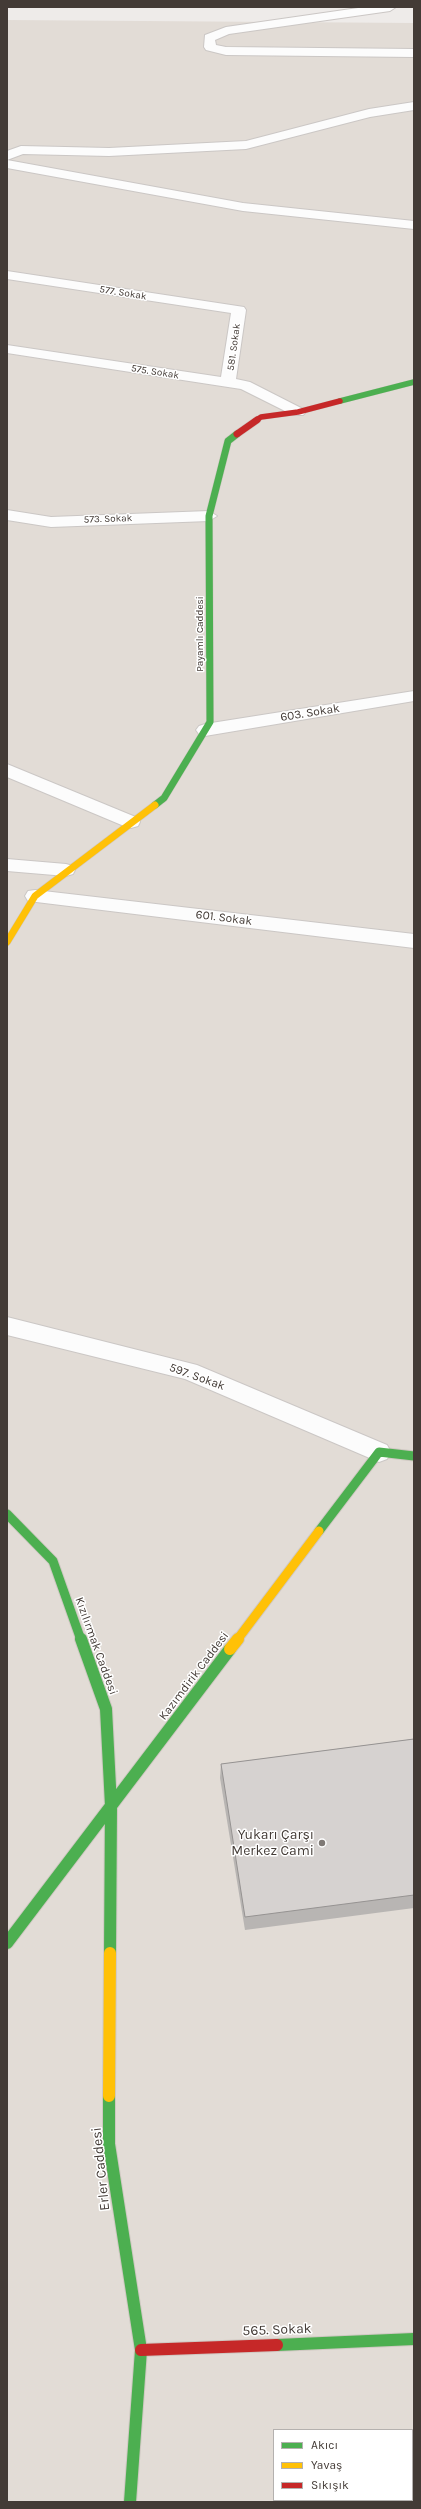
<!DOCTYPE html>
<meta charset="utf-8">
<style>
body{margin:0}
#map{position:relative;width:421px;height:2509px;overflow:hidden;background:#eeebe9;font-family:Karla,sans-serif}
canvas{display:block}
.frame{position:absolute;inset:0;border:8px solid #433b36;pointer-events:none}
.legend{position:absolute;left:273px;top:2429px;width:140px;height:72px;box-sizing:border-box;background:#fff;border:1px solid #b4b1af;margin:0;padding:5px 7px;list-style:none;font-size:12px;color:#433b36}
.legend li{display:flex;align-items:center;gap:8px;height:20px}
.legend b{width:20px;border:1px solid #b4b1af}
</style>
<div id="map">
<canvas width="421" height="2509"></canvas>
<div class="frame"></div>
<ul class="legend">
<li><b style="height:5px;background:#4caf50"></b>Akıcı</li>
<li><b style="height:5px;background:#ffc107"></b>Yavaş</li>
<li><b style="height:5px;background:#c62828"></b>Sıkışık</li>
</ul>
</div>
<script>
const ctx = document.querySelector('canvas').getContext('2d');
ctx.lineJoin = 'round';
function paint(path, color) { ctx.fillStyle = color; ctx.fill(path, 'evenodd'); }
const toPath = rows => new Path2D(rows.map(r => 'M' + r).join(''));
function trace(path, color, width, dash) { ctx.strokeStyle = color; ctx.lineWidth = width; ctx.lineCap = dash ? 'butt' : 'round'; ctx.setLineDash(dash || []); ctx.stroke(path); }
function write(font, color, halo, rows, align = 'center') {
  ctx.font = font + ' Karla,sans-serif'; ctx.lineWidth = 3; ctx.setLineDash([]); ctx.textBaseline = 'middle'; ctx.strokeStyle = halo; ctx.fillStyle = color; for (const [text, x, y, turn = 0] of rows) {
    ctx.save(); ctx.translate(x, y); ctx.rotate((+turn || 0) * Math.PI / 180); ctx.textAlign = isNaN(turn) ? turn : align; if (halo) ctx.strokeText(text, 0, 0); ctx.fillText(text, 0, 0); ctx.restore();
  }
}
paint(toPath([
 [7,20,414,23,414,2502,7,2502],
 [274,2430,412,2430,412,2500,274,2500]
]), '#e2dcd6');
const lane = toPath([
 [7,764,138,818,140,822,138,826,131,828,124,826,7,777,7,764]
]);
const street = toPath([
 [365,7,396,7,390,11,229,34,215,40,216,45,226,47,414,49,414,57,226,55,206,50,204,47,205,35,226,27,365,7],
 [414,102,414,110,370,117,246,149,109,156,23,154,7,160,243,203,414,221,414,229,243,211,7,168,7,151,21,146,109,148,246,141,369,109,414,102],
 [7,271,244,307,246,310,236,379,250,382,303,409,306,412,303,415,293,415,241,389,7,353,7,345,221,377,231,313,7,279,7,271],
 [7,510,51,517,209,511,217,516,209,521,51,527,7,520,7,510],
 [414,691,414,701,205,736,199,734,196,730,199,726,205,724,414,691],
 [7,859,66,864,73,866,75,870,73,874,66,876,7,871,7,859],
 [35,890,414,934,414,948,28,901,25,896,28,891,35,890],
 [7,1317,197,1365,387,1445,391,1452,387,1459,379,1462,185,1379,7,1335,7,1317]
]);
const fastFar3 = toPath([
 [340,401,414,382]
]);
const fastFar2 = toPath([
 [155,805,164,798,210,722,209,516,228,441,237,434]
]);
const fastFar1 = toPath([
 [7,1514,53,1561,81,1640],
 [319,1531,379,1452,414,1456]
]);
const fast = toPath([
 [81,1639,106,1709,111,1806,110,1953],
 [7,1943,230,1649],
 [109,2096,109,2144,141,2350,130,2502],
 [277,2345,414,2339]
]);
const slowFar2 = toPath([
 [7,942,35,896,155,805]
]);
const slowFar1 = toPath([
 [237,1640,319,1531]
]);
const slow = toPath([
 [230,1649,238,1639],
 [109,2096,110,1953]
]);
const jamFar2 = toPath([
 [255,421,261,417,298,412,340,401]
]);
const jamFar1 = toPath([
 [237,434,257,420]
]);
const jam = toPath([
 [141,2350,277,2345]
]);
trace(lane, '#cbc7c5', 2);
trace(street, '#cbc7c5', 2);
trace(fastFar3, '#cfc8c2', 6);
trace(fastFar2, '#cfc8c2', 8);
trace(fastFar1, '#cfc8c2', 11);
trace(fast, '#cfc8c2', 14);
trace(slowFar2, '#cfc8c2', 8);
trace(slowFar1, '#cfc8c2', 11);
trace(slow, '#cfc8c2', 14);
trace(jamFar2, '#cfc8c2', 6);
trace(jamFar1, '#cfc8c2', 8);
trace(jam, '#cfc8c2', 14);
paint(lane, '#fcfcfc');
paint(street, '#fcfcfc');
trace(fastFar3, '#4caf50', 5.5);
trace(fastFar2, '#4caf50', 7);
trace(fastFar1, '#4caf50', 9);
trace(fast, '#4caf50', 12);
trace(slowFar2, '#ffc107', 7);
trace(slowFar1, '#ffc107', 9);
trace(slow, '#ffc107', 12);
trace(jamFar2, '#c62828', 5.5);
trace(jamFar1, '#c62828', 7);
trace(jam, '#c62828', 12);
paint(toPath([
 [414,1739,414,1908,245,1930,220,1778,221,1764]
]), '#b8b5b3');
const building = toPath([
 [414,1739,414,1895,245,1917,221,1764,414,1739]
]);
paint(building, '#d6d2d0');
trace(building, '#969392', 1);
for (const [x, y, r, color] of [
 [322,1843,4,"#7f7975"]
]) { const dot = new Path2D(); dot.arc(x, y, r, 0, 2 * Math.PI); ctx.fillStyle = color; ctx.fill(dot); trace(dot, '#fff', 1.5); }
write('10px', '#433b36', '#fff', [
 ["577. Sokak",123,293,9],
 ["581. Sokak",234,347,-82],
 ["575. Sokak",155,372,9],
 ["573. Sokak",108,519,-2],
 ["Payamlı Caddesi",200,634,-90]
]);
write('12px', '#433b36', '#fff', [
 ["603. Sokak",310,713,-9],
 ["601. Sokak",224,918,7],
 ["597. Sokak",197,1377,20],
 ["Kızılırmak Caddesi",96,1646,70],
 ["Kazımdirik Caddesi",194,1676,-53]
]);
write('14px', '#433b36', '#fff', [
 ["Yukarı Çarşı",314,1835],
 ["Merkez Cami",314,1851]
], 'right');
write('14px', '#433b36', '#fff', [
 ["Erler Caddesi",101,2169,-96],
 ["565. Sokak",277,2330,-2]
]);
</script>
